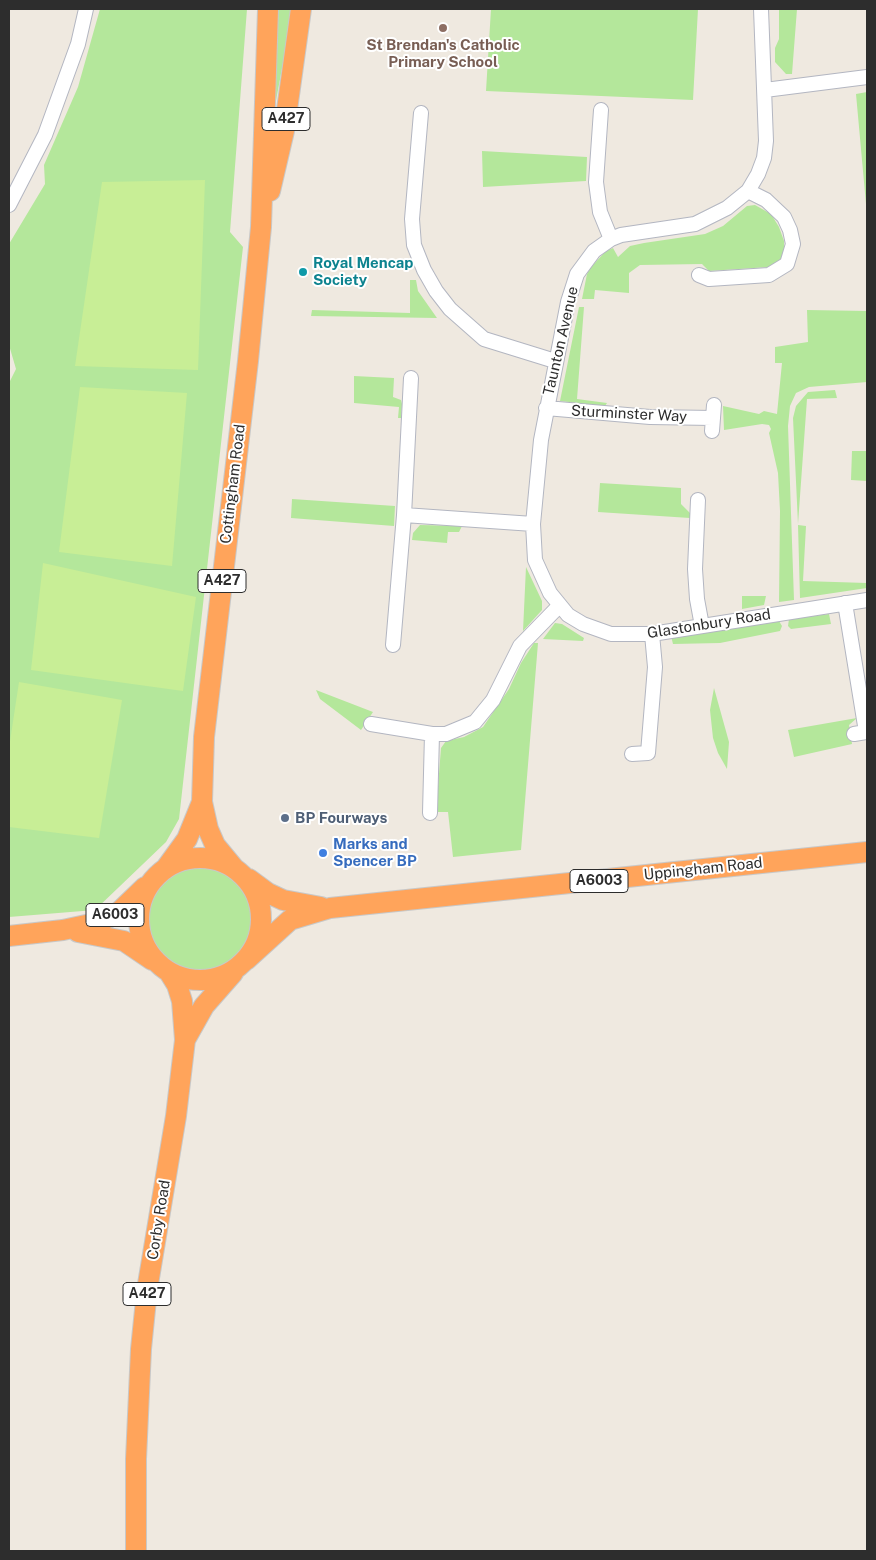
<!DOCTYPE html>
<style>
body{margin:0}
#map{position:relative;width:876px;height:1560px;overflow:hidden;background:#efe9e0;font-family:"Public Sans",sans-serif}
canvas{display:block}
.frame{position:absolute;inset:0;border:10px solid #2d2d2d;pointer-events:none}
</style>
<div id="map">
<canvas width="876" height="1560"></canvas>
<div class="frame"></div>
</div>
<script>
const ctx = document.querySelector('canvas').getContext('2d');
ctx.lineJoin = 'round';
function paint(path, color) { ctx.fillStyle = color; ctx.fill(path, 'evenodd'); }
const toPath = rows => new Path2D(rows.map(r => 'M' + r).join(''));
function trace(path, color, width, dash) { ctx.strokeStyle = color; ctx.lineWidth = width; ctx.lineCap = dash ? 'butt' : 'round'; ctx.setLineDash(dash || []); ctx.stroke(path); }
function write(font, color, halo, rows, align = 'center') {
  ctx.font = font + ' "Public Sans",sans-serif'; ctx.lineWidth = 4; ctx.setLineDash([]); ctx.textBaseline = 'middle'; ctx.strokeStyle = halo; ctx.fillStyle = color; for (const [text, x, y, turn = 0] of rows) {
    ctx.save(); ctx.translate(x, y); ctx.rotate((+turn || 0) * Math.PI / 180); ctx.textAlign = isNaN(turn) ? turn : align; if (halo) ctx.strokeText(text, 0, 0); ctx.fillText(text, 0, 0); ctx.restore();
  }
}
paint(toPath([
 [100,9,247,9,230,232,243,247,179,819,166,842,95,910,9,917,9,383,16,369,9,345,9,244,45,184,44,165,78,87],
 [276,9,293,9,273,117],
 [491,9,698,9,693,100,486,91],
 [779,9,797,9,792,74,786,74,775,62,775,48,779,39],
 [867,92,867,215,856,94],
 [482,151,587,157,586,181,483,187],
 [755,205,771,214,779,227,784,241,784,259,769,267,709,271,702,264,640,265,629,273,629,293,595,290,594,299,582,299,587,274,591,267,606,251,613,248,618,257,630,246,644,243,705,234,723,226,747,206],
 [410,280,416,280,418,291,437,318,311,316,312,310,410,313],
 [579,307,584,307,577,399,607,403,605,406,560,401],
 [807,310,867,311,867,382,809,387,796,393,790,406,788,426,794,600,779,602,780,511,778,473,769,433,771,429,769,425,762,424,724,430,723,406,759,414,764,411,777,414,782,363,775,363,775,347,808,342],
 [354,376,394,378,393,397,401,400,402,404,401,418,398,418,399,407,354,403],
 [835,390,837,398,807,399,798,524,793,418,796,406,808,392],
 [852,451,867,451,867,481,851,480],
 [600,483,681,488,681,504,693,516,690,518,598,512],
 [292,499,395,506,394,526,291,518],
 [420,525,462,526,459,532,448,532,447,543,412,540,413,533],
 [798,525,806,526,803,581,867,583,867,588,800,598],
 [526,567,542,601,542,610,523,631],
 [742,596,766,596,764,605,742,609],
 [829,614,831,624,791,629,788,626,789,619],
 [774,620,779,621,782,626,780,631,720,643,673,644,671,636,725,630],
 [555,623,562,624,584,638,583,641,543,639],
 [534,643,538,643,521,850,453,857,448,812,436,812,441,748,446,741,464,737,483,727,509,689,521,663],
 [714,688,729,742,727,769,718,753,713,738,710,710],
 [316,690,373,712,361,730,320,699],
 [857,718,849,725,852,744,794,757,788,730],
 '147 919a53 53 0 1 1 106 0a53 53 0 1 1-106 0Z'
]), '#b4e79b');
paint(toPath([
 [205,180,198,370,75,366,102,182],
 [80,387,187,393,172,566,59,552],
 [43,563,196,597,183,691,31,670],
 [19,682,122,700,99,838,9,827,9,748]
]), '#c8ee96');
const minor = toPath([
 [761,9,766,141,764,158,758,174,748,191,727,208,695,224,621,235,611,239,594,251,577,274,568,302,541,440,533,524,535,560,550,593,568,615,583,624,611,634,652,634,867,600],
 [765,90,867,77],
 [601,110,596,182,600,212,611,239],
 [421,113,412,219,414,245,424,270,436,291,450,309,484,339,555,361],
 [9,205,45,135,78,44,86,9],
 [699,275,709,279,769,275,787,264,793,244,790,230,784,217,766,200,748,191],
 [411,378,404,515,533,524],
 [546,408,650,417,713,418],
 [712,431,714,405],
 [698,500,695,569,697,599,702,626],
 [845,603,866,732,854,734],
 [393,645,404,515],
 [371,724,432,734,446,734,475,722,493,700,520,646,559,606],
 [632,754,648,753,655,667,652,634],
 [430,813,432,734]
]);
const highway = toPath([
 [270,191,284,131,301,9],
 '139 919a61 61 0 1 1 122 0a61 61 0 1 1-122 0Z',
 [166,868,187,839,202,802],
 [234,868,215,845,208,829,202,802,204,737,248,361,261,227,268,9],
 [249,879,268,893,283,900,321,907],
 [78,932,124,941,152,960],
 [9,936,63,930,100,922,119,912,145,887],
 [246,960,290,920,330,908,867,852],
 [186,1038,204,1006,233,973],
 [136,1551,136,1459,141,1349,147,1290,176,1116,185,1040,182,1001,177,985,169,972]
]);
trace(minor, '#b3b6c1', 16);
trace(highway, '#c8c8c8', 22);
trace(minor, '#fff', 14);
trace(highway, '#ffa45b', 20);
for (const [x, y, r, color] of [
 [443,28,5,"#8d6e63"],
 [303,272,5,"#0f9aa8"],
 [285,818,5,"#5c6f8a"],
 [323,853,5,"#3f7fe0"]
]) { const dot = new Path2D(); dot.arc(x, y, r, 0, 2 * Math.PI); ctx.fillStyle = color; ctx.fill(dot); trace(dot, '#fff', 2); }
for (const [x, y, w] of [
 [286,119,48],
 [222,581,48],
 [599,881,58],
 [115,915,58],
 [147,1294,48]
]) { const box = new Path2D(); box.roundRect(x - w / 2, y - 11.5, w, 23, 4); ctx.fillStyle = '#fff'; ctx.fill(box); trace(box, '#2d2d2d', 1); }
write('bold 14px', '#2d2d2d', null, [
 ["A427",286,119],
 ["A427",222,581],
 ["A6003",599,881],
 ["A6003",115,915],
 ["A427",147,1294]
]);
write('bold 15px', '#785e54', '#fff', [
 ["St Brendan's Catholic",443,45],
 ["Primary School",443,62]
]);
write('bold 15px', '#0d838f', '#fff', [
 ["Royal Mencap",313,263],
 ["Society",313,280]
], 'left');
write('15px', '#2d2d2d', '#fff', [
 ["Taunton Avenue",561,341,-77],
 ["Sturminster Way",629,414,3],
 ["Cottingham Road",233,484,-83],
 ["Glastonbury Road",709,624,-9],
 ["Uppingham Road",703,869,-6],
 ["Corby Road",159,1220,-81]
]);
write('bold 15px', '#4e5e75', '#fff', [
 ["BP Fourways",295,818]
], 'left');
write('bold 15px', '#366cbe', '#fff', [
 ["Marks and",333,844],
 ["Spencer BP",333,861]
], 'left');
</script>
